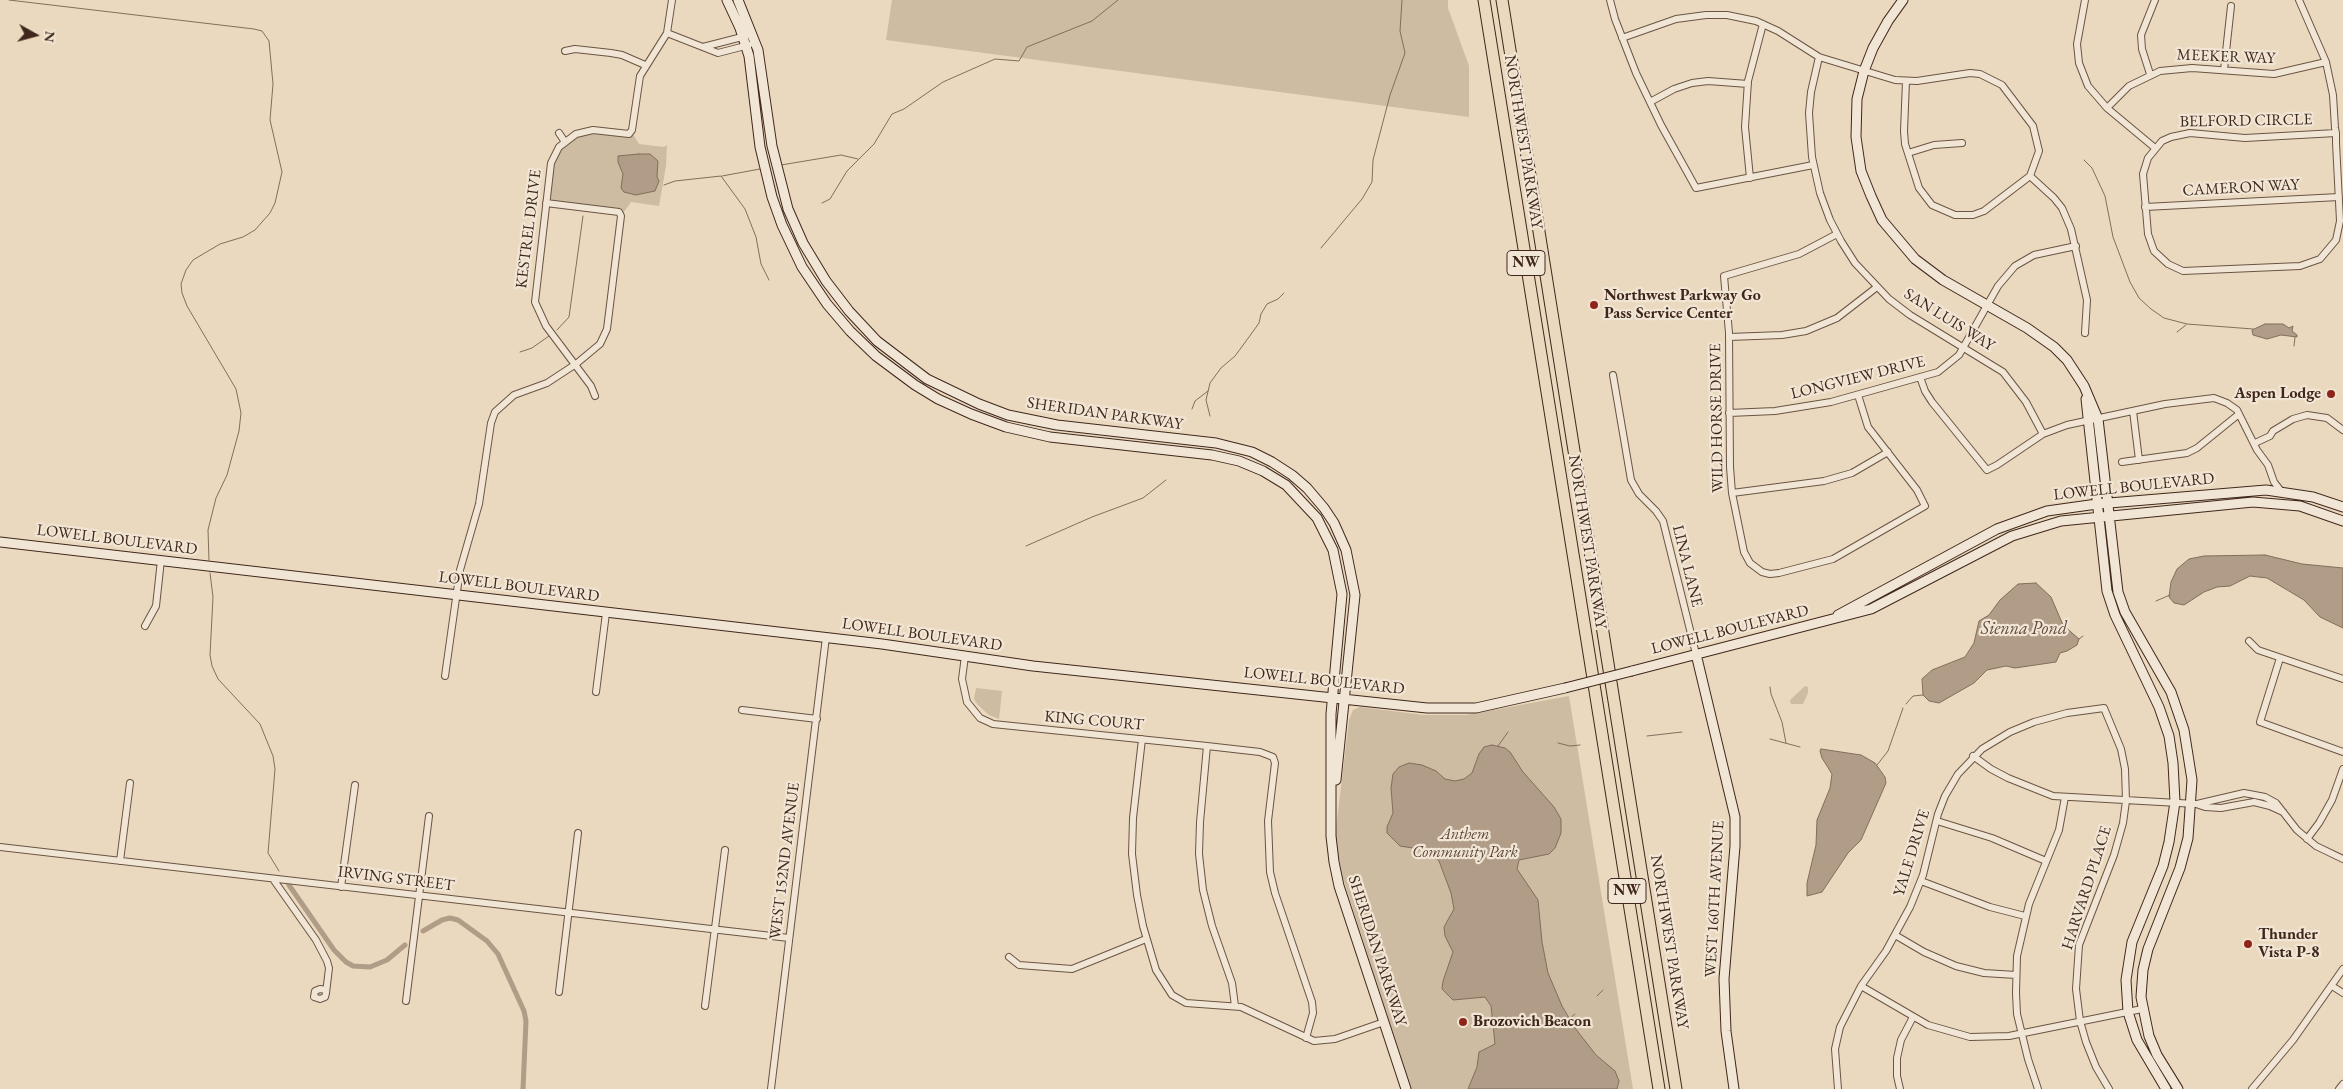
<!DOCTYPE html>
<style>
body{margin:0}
#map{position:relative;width:2343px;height:1089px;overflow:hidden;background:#ead9be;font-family:"EB Garamond",serif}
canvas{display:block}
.north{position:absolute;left:10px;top:10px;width:50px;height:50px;-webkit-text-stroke:4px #f1e6d5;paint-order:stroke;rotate:97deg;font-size:14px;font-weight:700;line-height:20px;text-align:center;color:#40271c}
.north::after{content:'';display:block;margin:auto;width:18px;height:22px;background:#40271c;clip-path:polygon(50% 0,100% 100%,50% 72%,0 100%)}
</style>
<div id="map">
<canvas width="2343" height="1089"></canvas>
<div class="north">N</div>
</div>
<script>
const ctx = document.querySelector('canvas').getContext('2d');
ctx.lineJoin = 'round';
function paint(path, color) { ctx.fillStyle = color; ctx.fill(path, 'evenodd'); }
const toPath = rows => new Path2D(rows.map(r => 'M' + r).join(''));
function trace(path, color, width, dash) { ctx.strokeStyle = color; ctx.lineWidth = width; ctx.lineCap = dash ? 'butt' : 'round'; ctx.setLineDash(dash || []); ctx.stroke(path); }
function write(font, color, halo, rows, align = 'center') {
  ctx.font = font + ' "EB Garamond",serif'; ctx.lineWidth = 4.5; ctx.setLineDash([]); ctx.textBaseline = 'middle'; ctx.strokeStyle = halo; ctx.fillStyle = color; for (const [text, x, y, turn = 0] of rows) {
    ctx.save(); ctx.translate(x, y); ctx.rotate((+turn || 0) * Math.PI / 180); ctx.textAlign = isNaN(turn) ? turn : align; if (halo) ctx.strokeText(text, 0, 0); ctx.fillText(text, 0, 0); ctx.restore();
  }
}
paint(toPath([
 [892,0,1448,0,1448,8,1469,66,1469,117,886,40],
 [631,131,639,144,664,147,667,145,666,166,659,206,631,202,621,216,619,212,546,203,555,155,576,134],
 [1805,686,1808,687,1808,693,1803,704,1791,704,1790,700],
 [976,688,1002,691,999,719,989,715,978,705,974,699],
 [1569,696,1633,1089,1411,1089,1337,860,1335,837,1349,720,1353,710,1360,707,1424,715,1466,715]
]), '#cdbba2');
const water = toPath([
 [639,154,650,154,658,161,657,177,659,181,655,191,636,195,624,192,621,188,623,174,618,162,618,156,639,154],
 [2265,324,2283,324,2289,328,2293,326,2292,331,2297,335,2297,337,2281,335,2267,339,2253,335,2252,330,2265,324],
 [2265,555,2302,564,2343,568,2343,628,2320,617,2304,600,2267,578,2250,576,2230,586,2217,587,2204,592,2184,605,2174,603,2169,597,2171,582,2177,569,2189,559,2204,556,2265,555],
 [2036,583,2051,597,2063,625,2079,639,2077,645,2067,651,2060,653,2056,662,2015,668,2006,666,1987,670,1974,683,1939,703,1929,701,1923,695,1922,679,1932,670,1965,657,1974,643,1979,621,1989,615,2000,600,2018,584,2036,583],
 [1492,745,1505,748,1510,752,1523,772,1554,807,1561,819,1561,833,1555,848,1549,854,1519,860,1517,869,1538,900,1542,942,1548,973,1562,1006,1575,1028,1596,1055,1615,1071,1619,1081,1617,1089,1468,1089,1477,1067,1479,1052,1495,1044,1491,1006,1485,997,1453,1000,1442,989,1443,981,1453,952,1445,936,1444,927,1454,909,1451,893,1439,861,1431,854,1419,849,1400,846,1387,833,1387,827,1393,813,1391,788,1393,774,1399,767,1409,763,1422,765,1436,771,1445,779,1455,781,1464,779,1472,773,1479,754,1484,747,1492,745],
 [1821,749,1861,755,1875,763,1885,777,1886,783,1861,840,1848,853,1822,892,1807,896,1807,883,1816,845,1817,820,1830,788,1832,774,1822,758,1820,751,1821,749]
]);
paint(water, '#b09c87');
trace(water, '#836d5c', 1);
trace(toPath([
 [9,0,254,29,262,31,269,41,273,84,270,120,282,172,275,203,270,213,255,230,243,237,220,244,193,260,186,270,181,284,182,293,187,306,236,389,241,413,239,431,227,475,216,498,208,530,209,560],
 [2084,160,2092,168,2105,196,2113,237,2130,282,2139,298,2151,309,2164,318,2187,324,2253,329],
 [781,165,841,155,858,159],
 [722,176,760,169],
 [664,185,675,181,721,176,745,209,756,237,761,264,769,280],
 [822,203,830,199,847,171,874,144,892,114,904,109,943,82,995,59,1019,61,1027,47,1092,21,1118,0],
 [1321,248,1362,199,1372,182,1373,160,1390,95,1405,53,1400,31,1402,0],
 [557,330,569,317,583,216],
 [2177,332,2186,325],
 [2294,346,2295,337],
 [520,352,532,348,549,336],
 [1192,409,1195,401,1208,391],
 [1210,416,1206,400,1210,383,1221,368,1235,356,1249,337,1259,323,1261,314,1267,304,1278,299,1284,293],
 [1026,546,1092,517,1143,498,1166,480],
 [210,573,213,597,210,655,212,666,218,679,260,724,273,756,275,769,268,853,279,871],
 [2156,601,2170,595],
 [2079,639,2083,636],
 [1770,687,1771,694,1782,722,1786,743],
 [1906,704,1913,696,1923,695],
 [1647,736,1682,732],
 [1770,739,1800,747],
 [1558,743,1570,746,1580,745],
 [1498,746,1508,732],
 [1877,765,1888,751,1903,708],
 [1597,996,1603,990],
 [1569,1019,1575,1014]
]), '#836d5c', 1);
trace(toPath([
 [289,885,334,950,346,962,353,966,370,967,387,960,405,945],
 [423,931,442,920,450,918,458,920,487,941,498,954,524,1011,526,1021,523,1089]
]), '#b09c87', 5);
const street = toPath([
 [1610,0,1615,19,1636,73,1661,125,1696,188,1813,165],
 [2085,0,2077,44,2079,63,2088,86,2107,108,2155,148],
 [2299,0,2326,62,2333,95,2335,128,2336,133,2336,143,2340,221,2336,240,2320,259,2300,266,2183,271,2168,264,2154,251,2148,234,2143,174,2148,158,2162,141,2171,137,2190,133,2245,138,2336,133],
 [667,33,718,53,749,45],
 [1622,38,1676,19,1706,15,1727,15,1756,21,1778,31,1819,57,1895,80,1917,81,1970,73,1980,74,2002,85,2033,126,2039,151,2030,176,1984,211,1973,215,1955,215,1932,205,1919,188,1905,144,1904,131,1906,81],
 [703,47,746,36],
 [565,51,575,49,611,53,622,55,645,65],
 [1819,57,1811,92,1809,113,1812,157,1820,193,1830,220,1841,241,1855,263,1889,299,1910,315,2003,372,2026,402,2043,434],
 [2224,70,2231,6],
 [2150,74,2142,49,2141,35,2155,0],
 [1650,102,1674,89,1692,83,1708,81,1748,84],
 [2107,108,2129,86,2160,71,2192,68,2274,74,2326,62],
 [559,133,565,142],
 [1908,153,1934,145,1962,143],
 [2030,176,2054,198,2062,208,2071,229,2087,300,2085,333],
 [1750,178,1745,127,1748,81,1763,24],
 [2145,207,2339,197],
 [1837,234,1799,254,1724,276,1729,333,1730,467,1732,493,1744,552,1750,563,1762,572,1770,574,1779,573,1833,559,1925,506,1917,490,1868,427,1858,395],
 [1729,337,1782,335,1806,331,1837,318,1877,287],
 [1613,375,1631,480,1639,494,1656,511,1663,521,1696,654],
 [1920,377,1925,391,1932,402,1987,470,1997,465,2043,434,2067,425,2165,404,2214,398,2227,403,2237,410,2257,450,2268,465,2274,482,2281,491],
 [595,396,591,386,546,326,535,302,551,163,559,147,576,134,593,130,629,134,632,130,640,76,667,33,672,0],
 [2133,411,2139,460],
 [1729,413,1775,411,1831,402,1938,372,1959,355,1998,286,2015,266,2034,255,2076,246],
 [2255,443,2270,436,2273,431,2293,419,2307,415,2327,418,2343,430],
 [2122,462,2187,453,2197,448,2239,414],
 [1732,493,1824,481,1852,473,1888,452],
 [145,626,156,606,161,560],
 [2249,641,2258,650,2343,679],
 [965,656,962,679,967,702,980,718,993,724,1207,746,1260,752,1273,757,1275,763,1268,821,1270,872,1275,893,1312,1002,1313,1013,1306,1038],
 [2280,658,2260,722,2343,752],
 [445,676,460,570,479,504,491,423,495,412,514,395,547,383,576,364,600,344,607,329,621,216,619,212,546,203],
 [596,692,606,613],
 [742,710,817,719],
 [1142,739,1133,818,1132,854,1137,895,1143,926,1156,970,1172,995,1186,1003,1241,1007,1314,1041,1335,1039,1384,1022],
 [1207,746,1200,822,1199,854,1203,890,1212,926,1232,983,1235,1006],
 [1973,756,1991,769,2008,778,2053,796,2196,804,2205,807,2221,808,2254,802,2270,806,2283,812],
 [2197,804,2244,793,2265,797,2276,803,2297,830,2316,846,2343,859],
 [1937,821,1992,838,2046,861],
 [2307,839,2319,823,2332,800,2343,769],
 [0,847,789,938],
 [120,861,130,783],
 [273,879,316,940,327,961,329,968,326,993,325,997,320,999,314,997,315,991,320,989,326,990],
 [1921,881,1990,907,2025,916],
 [341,887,355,785],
 [1895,935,1924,952,1956,966,1984,973,2016,975],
 [1009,957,1019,965,1072,969,1146,939],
 [1861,986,1928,1025,1970,1037,2009,1036,2142,1009],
 [2332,986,2343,993],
 [559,992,578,833],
 [406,1001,429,816],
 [705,1006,725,850],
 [771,1089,826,637],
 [1838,1089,1835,1049,1840,1027,1861,986,1886,951,1910,907,1923,875,1938,814,1945,796,1958,774,1982,749,2010,732,2034,722,2067,713,2104,708,2121,749,2125,769,2126,801,2123,823,2114,855,2079,945,2076,989,2080,1021,2086,1042,2096,1067,2109,1089],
 [1900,1089,1897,1076,1897,1058,1901,1040,1913,1017],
 [2038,1089,2028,1059,2017,1014,2016,993,2017,956,2029,904,2059,830,2065,797],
 [2252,1089,2293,1040,2343,969],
 [2339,1089,2343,1084]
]);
const secondary = toPath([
 [727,0,740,28,749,56,760,147,772,197,782,225,802,267,827,304,850,331,876,356,915,385,938,399,971,414,1006,427,1050,437,1212,455,1239,461,1263,471,1286,485,1317,518,1333,550,1342,594,1331,714,1331,836,1334,862,1339,886,1406,1089],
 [738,0,758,50,772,146,788,209,803,243,826,281,849,311,877,341,927,379,979,404,1008,415,1057,425,1216,443,1252,452,1272,462,1292,475,1307,488,1324,508,1334,523,1346,550,1355,595,1336,780],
 [1903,0,1888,21,1873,48,1864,71,1857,99,1856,137,1861,171,1871,196,1882,220,1915,259,1943,280,2027,328,2054,347,2067,360,2084,386,2098,419,2118,592,2125,612,2171,692,2184,730,2192,780,2188,838,2180,868,2148,949,2143,970,2141,997,2149,1036,2157,1055,2178,1089],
 [2086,399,2107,591,2115,615,2159,707,2169,736,2173,763,2175,802,2169,842,2163,866,2132,942,2126,980,2128,1012,2137,1040,2166,1089],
 [0,542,882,644,1033,666,1427,708,1476,708,1565,688],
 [1838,615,1997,529,2047,511,2097,504,2266,490,2313,497,2343,507],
 [1696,654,1735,817,1735,846,1724,979,1726,1031,1734,1089],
 [1632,671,1871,609,2012,536,2061,521,2253,502,2300,506,2343,521]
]);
const highway = toPath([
 [1484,0,1659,1089],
 [1502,0,1676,1089]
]);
trace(street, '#6a5444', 8);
trace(secondary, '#40271c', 11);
trace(highway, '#40271c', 13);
trace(street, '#f1e6d5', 6);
trace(secondary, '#f1e6d5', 9);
trace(highway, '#ead9be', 11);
const secondaryBridge = toPath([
 [1565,688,1632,671]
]);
trace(secondaryBridge, '#40271c', 11, []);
trace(secondaryBridge, '#f1e6d5', 9);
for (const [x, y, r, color] of [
 [1594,305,5,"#8f2418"],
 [2331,394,5,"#8f2418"],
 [2248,944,5,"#8f2418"],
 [1463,1022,5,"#8f2418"]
]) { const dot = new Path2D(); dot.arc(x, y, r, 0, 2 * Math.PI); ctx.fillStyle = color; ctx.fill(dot); trace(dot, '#f1e6d5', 2); }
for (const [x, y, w] of [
 [1526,263,38],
 [1627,891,38]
]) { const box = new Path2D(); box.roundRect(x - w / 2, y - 12.5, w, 25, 4); ctx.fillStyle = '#f1e6d5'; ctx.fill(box); trace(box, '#40271c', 1); }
write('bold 15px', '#40271c', null, [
 ["NW",1526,263],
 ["NW",1627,891]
]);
write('16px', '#40271c', '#f1e6d5', [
 ["MEEKER WAY",2226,57,2],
 ["BELFORD CIRCLE",2246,121,-1],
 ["NORTHWEST PARKWAY",1523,142,81],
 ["CAMERON WAY",2241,188,-3],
 ["KESTREL DRIVE",529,229,-83],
 ["SAN LUIS WAY",1949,320,32],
 ["LONGVIEW DRIVE",1858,378,-14],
 ["SHERIDAN PARKWAY",1105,414,8],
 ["WILD HORSE DRIVE",1717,418,-91],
 ["LOWELL BOULEVARD",2134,487,-6],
 ["LOWELL BOULEVARD",117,540,7],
 ["NORTHWEST PARKWAY",1587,542,81],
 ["LINA LANE",1687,566,76],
 ["LOWELL BOULEVARD",519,587,7],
 ["LOWELL BOULEVARD",1730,630,-14],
 ["LOWELL BOULEVARD",922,635,8],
 ["LOWELL BOULEVARD",1324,681,6],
 ["KING COURT",1094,721,5],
 ["YALE DRIVE",1912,853,-73],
 ["WEST 152ND AVENUE",785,861,-83],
 ["IRVING STREET",396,879,7],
 ["HARVARD PLACE",2087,888,-72],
 ["WEST 160TH AVENUE",1715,899,-87],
 ["NORTHWEST PARKWAY",1669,942,81],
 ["SHERIDAN PARKWAY",1377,951,72]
]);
write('bold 16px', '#40271c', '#f1e6d5', [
 ["Northwest Parkway Go",1604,296],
 ["Pass Service Center",1604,314],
 ["Aspen Lodge",2321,394,"right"],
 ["Thunder",2258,935],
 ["Vista P-8",2258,953],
 ["Brozovich Beacon",1473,1022]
], 'left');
write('italic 16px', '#5c4537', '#f1e6d5', [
 ["Anthem",1465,835],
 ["Community Park",1465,853]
]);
write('italic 18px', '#624a3c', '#f1e6d5', [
 ["Sienna Pond",2024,629]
]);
</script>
